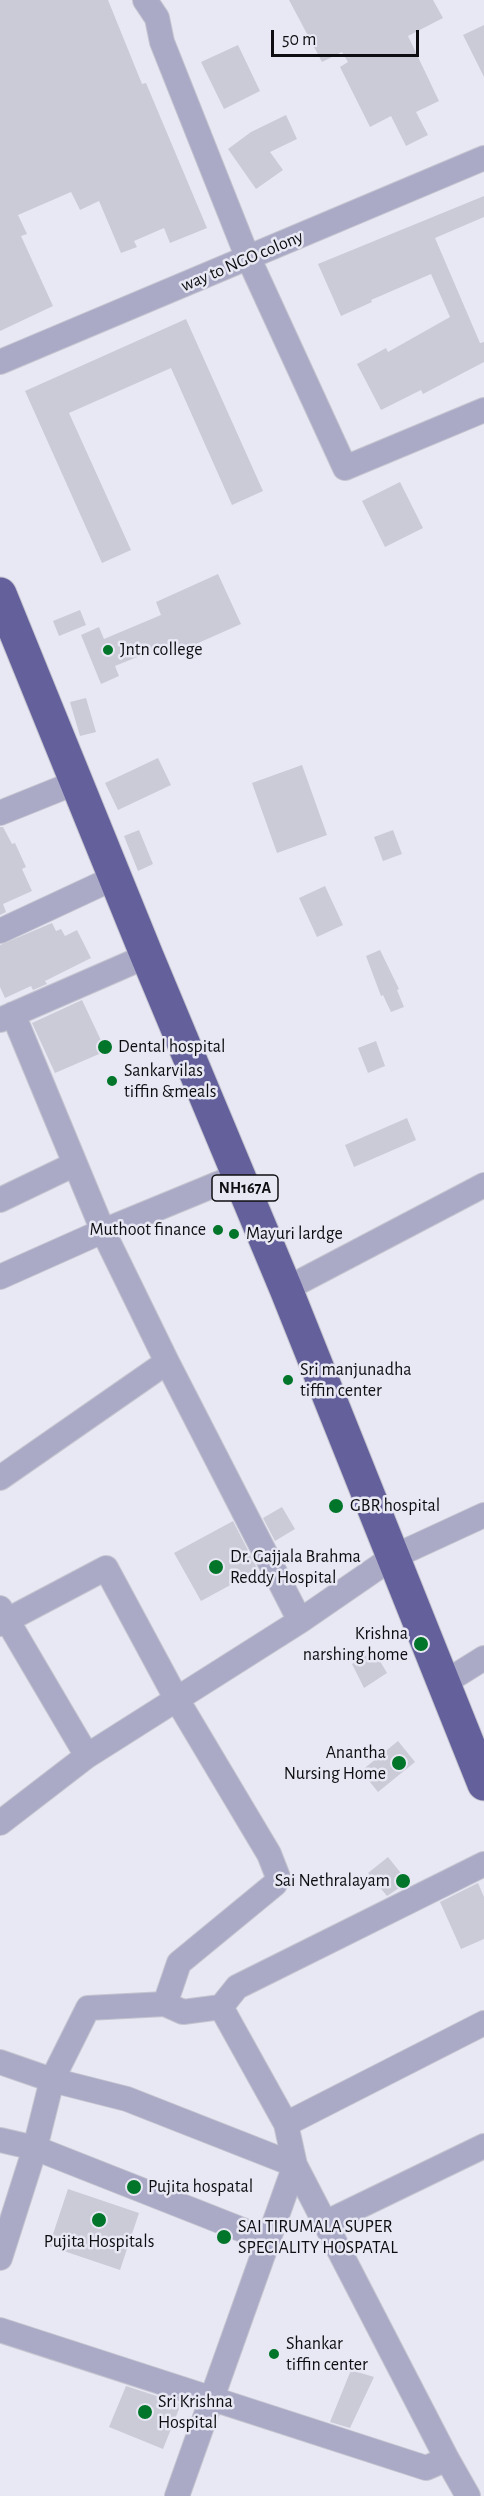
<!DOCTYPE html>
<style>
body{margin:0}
#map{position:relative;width:484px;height:2496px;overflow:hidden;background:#e8e8f4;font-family:"Alegreya Sans",sans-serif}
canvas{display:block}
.scale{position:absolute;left:271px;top:30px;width:148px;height:27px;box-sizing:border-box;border:3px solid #0e0e12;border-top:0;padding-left:8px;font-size:18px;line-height:21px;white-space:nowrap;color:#0e0e12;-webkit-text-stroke:4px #e8e8f4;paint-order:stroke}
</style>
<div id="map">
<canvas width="484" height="2496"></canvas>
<div class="scale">50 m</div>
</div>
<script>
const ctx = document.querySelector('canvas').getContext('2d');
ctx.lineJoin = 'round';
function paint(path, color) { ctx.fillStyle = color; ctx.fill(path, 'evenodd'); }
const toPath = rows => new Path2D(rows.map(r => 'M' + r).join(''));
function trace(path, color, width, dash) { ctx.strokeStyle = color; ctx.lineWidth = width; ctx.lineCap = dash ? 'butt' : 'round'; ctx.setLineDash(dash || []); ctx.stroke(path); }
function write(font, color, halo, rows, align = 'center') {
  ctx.font = font + ' "Alegreya Sans",sans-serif'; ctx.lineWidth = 5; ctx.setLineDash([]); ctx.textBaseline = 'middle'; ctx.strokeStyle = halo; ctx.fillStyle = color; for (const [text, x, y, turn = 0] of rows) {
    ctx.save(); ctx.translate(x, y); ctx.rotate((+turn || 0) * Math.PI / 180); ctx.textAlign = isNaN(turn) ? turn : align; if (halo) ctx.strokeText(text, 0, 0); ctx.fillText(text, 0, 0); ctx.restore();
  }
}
paint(toPath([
 [0,0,108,0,142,84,146,83,207,228,170,243,164,228,134,241,137,247,121,253,99,201,80,210,71,192,18,215,27,234,21,236,53,306,0,331],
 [289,0,433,0,443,18,408,36,439,101,416,112,428,135,406,146,391,116,370,127,340,67,348,62,342,52,322,62],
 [484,25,484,77,463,35],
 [238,45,260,91,224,109,201,62],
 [286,115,297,139,270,152,283,170,256,189,228,149,251,132],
 [484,196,484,217,435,238,480,343,484,342,484,362,423,394,421,390,381,410,357,364,386,348,388,352,450,317,431,274,371,300,372,302,341,316,318,264],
 [186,319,263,491,232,505,171,368,69,413,131,550,102,563,25,391],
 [400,482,423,528,385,547,362,501],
 [218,574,241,624,178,652,174,642,115,666,119,676,101,684,81,635,99,627,104,639,161,615,156,602],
 [80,610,86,625,59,636,53,621],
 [86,698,96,732,80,736,70,702],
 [158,758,171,785,118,810,105,783],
 [302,765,327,835,277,853,252,783],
 [0,827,3,827,12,844,15,843,26,867,22,869,32,891,3,904,6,912,0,915],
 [139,830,153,864,138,871,124,836],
 [393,830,402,854,383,861,374,837],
 [325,886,343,925,317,937,299,898],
 [52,923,56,931,61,929,65,936,77,930,91,958,45,981,47,984,33,990,31,986,5,998,0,987,0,945],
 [380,950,399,989,397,990,404,1007,391,1012,383,995,381,996,366,956],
 [82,1000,106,1051,55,1073,32,1023],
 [376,1041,385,1066,368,1073,358,1048],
 [407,1118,416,1140,354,1167,345,1145],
 [282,1507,295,1529,275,1541,263,1518],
 [233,1521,258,1570,201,1601,174,1553],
 [374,1651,387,1673,364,1688,352,1664],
 [398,1741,415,1762,378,1792,361,1771],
 [388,1857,408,1882,387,1896,368,1873],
 [478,1883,484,1897,484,1939,461,1949,440,1902],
 [68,2189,139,2213,120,2270,49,2246],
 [351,2370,374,2377,350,2428,330,2422],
 [126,2386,181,2404,163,2449,109,2427]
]), '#cacbd6');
const minor = toPath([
 [145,0,157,18,162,42,243,246,345,468,484,410],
 [0,362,484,158],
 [0,813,77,782],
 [0,931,116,877],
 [13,1014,103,1231,167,1362,300,1621],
 [0,1020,147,956],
 [0,1200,75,1164],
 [0,1277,103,1231,239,1175],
 [286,1289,484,1185],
 [0,1478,167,1362],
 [0,1608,87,1756],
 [0,1624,106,1568,176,1698,269,1854,278,1877,275,1884,179,1963,165,2004],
 [444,1683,484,1658],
 [0,1823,87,1756,300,1621,393,1557,484,1515],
 [221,2007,286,2124,295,2165,447,2459,468,2496],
 [0,2062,52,2080,88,2008,165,2004,183,2012,221,2007,237,1987,484,1864],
 [286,2124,484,2023],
 [0,2140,35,2148,268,2240],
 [325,2223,484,2146],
 [0,2258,35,2148,52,2080,127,2099,295,2165],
 [0,2330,426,2468,447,2459],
 [177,2496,295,2165]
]);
const highway = toPath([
 [0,594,147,956,286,1289,484,1784]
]);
trace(minor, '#c5c5d0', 26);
trace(highway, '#c5c5d0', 35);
trace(minor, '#aaaac7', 24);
trace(highway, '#63609b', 33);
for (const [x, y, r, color] of [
 [108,650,6,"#017529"],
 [105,1047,8,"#017529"],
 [112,1081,6,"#017529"],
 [218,1230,6,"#017529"],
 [234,1234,6,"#017529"],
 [288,1380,6,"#017529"],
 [336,1506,8,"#017529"],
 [216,1567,8,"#017529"],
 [421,1644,8,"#017529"],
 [399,1763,8,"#017529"],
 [403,1881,8,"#017529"],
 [134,2187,8,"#017529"],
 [99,2220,8,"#017529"],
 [224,2237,8,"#017529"],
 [274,2354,6,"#017529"],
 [145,2412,8,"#017529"]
]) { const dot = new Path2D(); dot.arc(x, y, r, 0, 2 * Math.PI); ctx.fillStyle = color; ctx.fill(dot); trace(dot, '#e8e8f4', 2); }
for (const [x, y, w] of [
 [245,1188,66]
]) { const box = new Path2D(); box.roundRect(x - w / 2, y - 13, w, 26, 4.5); ctx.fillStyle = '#e8e8f4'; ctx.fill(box); trace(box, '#0e0e12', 1.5); }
write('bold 16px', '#0e0e12', null, [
 ["NH167A",245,1188]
]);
write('18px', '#0e0e12', '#e8e8f4', [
 ["way to NGO colony",242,261,-23]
]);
write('18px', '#0e0e12', '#e8e8f4', [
 ["Jntn college",120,650],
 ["Dental hospital",118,1047],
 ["Sankarvilas",124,1071],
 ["tiffin &meals",124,1092],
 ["Muthoot finance",206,1230,"right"],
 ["Mayuri lardge",246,1234],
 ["Sri manjunadha",300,1370],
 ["tiffin center",300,1391],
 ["GBR hospital",350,1506],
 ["Dr. Gajjala Brahma",230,1557],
 ["Reddy Hospital",230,1578],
 ["Krishna",408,1634,"right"],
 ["narshing home",408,1655,"right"],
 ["Anantha",386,1753,"right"],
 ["Nursing Home",386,1774,"right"],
 ["Sai Nethralayam",390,1881,"right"],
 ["Pujita hospatal",148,2187],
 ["SAI TIRUMALA SUPER",238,2227],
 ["SPECIALITY HOSPATAL",238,2248],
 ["Pujita Hospitals",99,2242,"center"],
 ["Shankar",286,2344],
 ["tiffin center",286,2365],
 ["Sri Krishna",158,2402],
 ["Hospital",158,2423]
], 'left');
</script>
